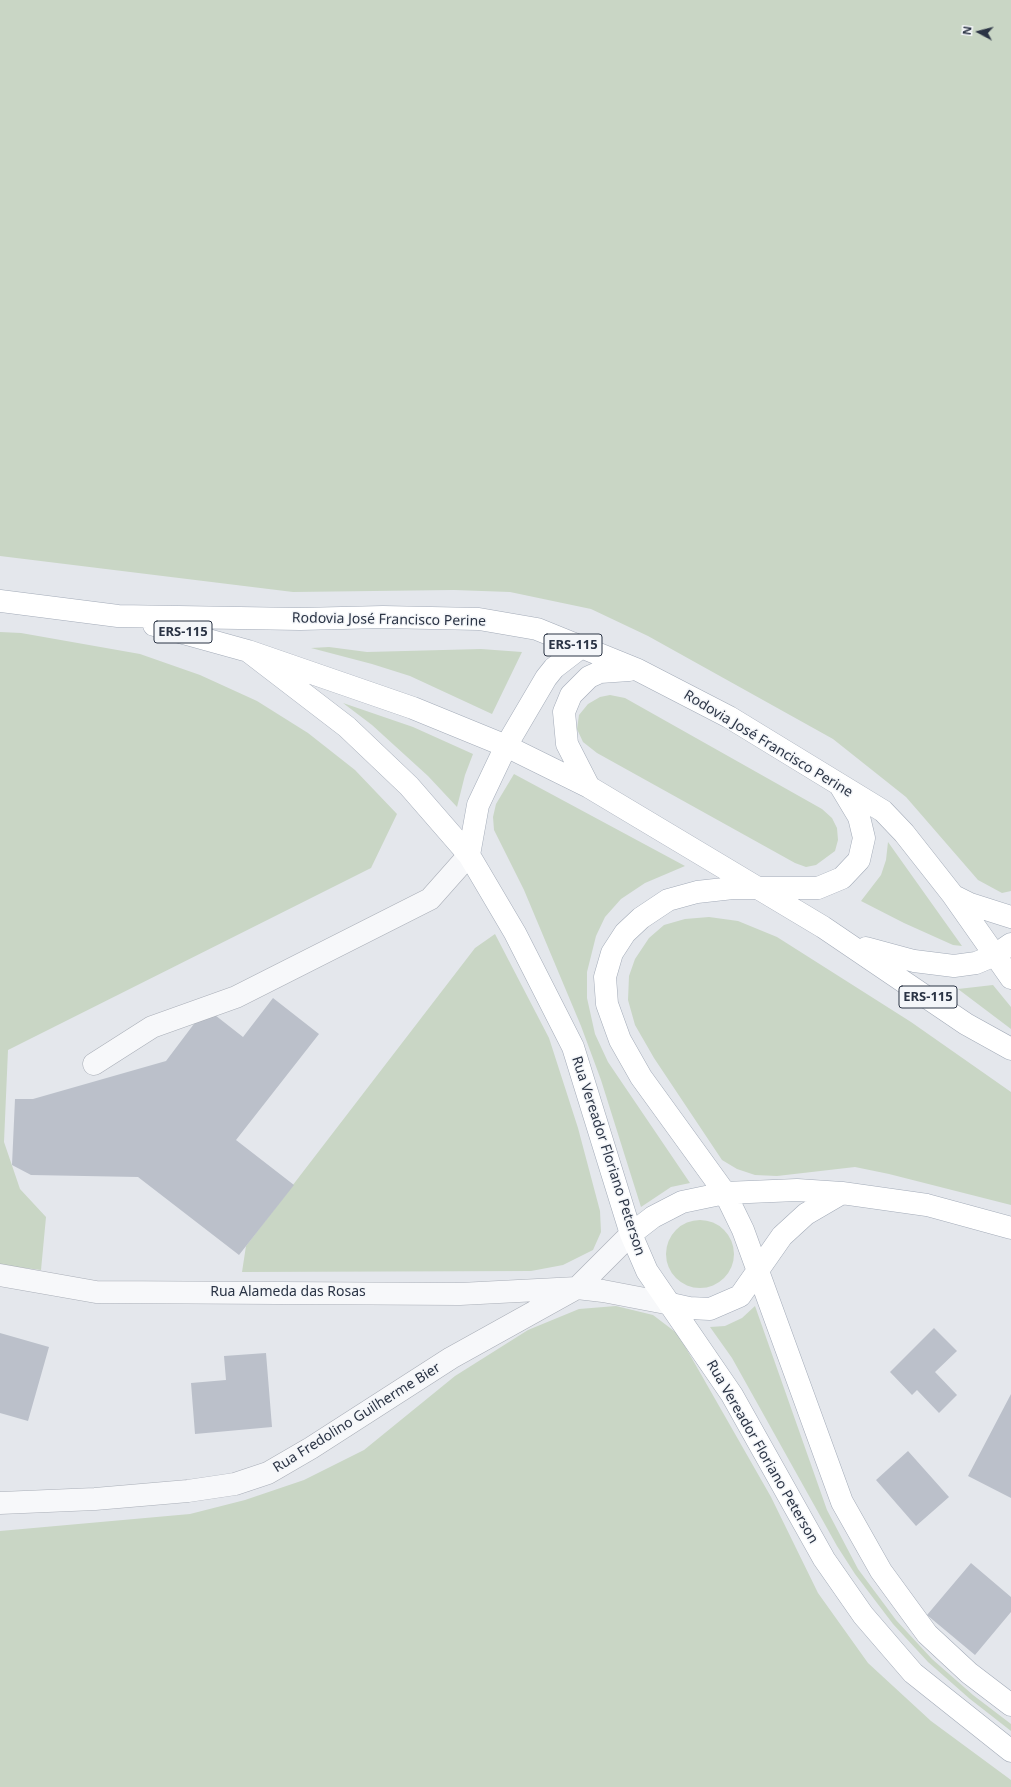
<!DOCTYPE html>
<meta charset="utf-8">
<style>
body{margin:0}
#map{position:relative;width:1011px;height:1787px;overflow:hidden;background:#e4e7ec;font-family:"Noto Sans",sans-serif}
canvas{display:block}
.north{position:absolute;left:959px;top:12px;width:40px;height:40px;-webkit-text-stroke:3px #f4f6f9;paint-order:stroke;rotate:277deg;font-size:11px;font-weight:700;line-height:16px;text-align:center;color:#2b3445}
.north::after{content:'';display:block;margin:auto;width:14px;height:18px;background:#2b3445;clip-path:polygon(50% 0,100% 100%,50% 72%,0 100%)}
</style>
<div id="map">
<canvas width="1011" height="1787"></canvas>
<div class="north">N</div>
</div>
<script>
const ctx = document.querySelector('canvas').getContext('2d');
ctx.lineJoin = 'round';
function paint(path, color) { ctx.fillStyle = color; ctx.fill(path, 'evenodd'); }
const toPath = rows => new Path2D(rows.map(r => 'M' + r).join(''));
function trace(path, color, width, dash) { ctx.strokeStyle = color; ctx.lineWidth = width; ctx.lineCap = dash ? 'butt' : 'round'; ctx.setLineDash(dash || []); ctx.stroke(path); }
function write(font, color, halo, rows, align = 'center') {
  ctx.font = font + ' "Noto Sans",sans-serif'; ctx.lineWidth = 3; ctx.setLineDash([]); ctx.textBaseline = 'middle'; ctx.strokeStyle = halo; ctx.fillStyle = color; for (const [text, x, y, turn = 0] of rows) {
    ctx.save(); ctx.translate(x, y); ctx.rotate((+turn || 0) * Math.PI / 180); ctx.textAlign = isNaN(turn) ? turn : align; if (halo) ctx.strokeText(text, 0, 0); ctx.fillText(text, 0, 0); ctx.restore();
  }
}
paint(toPath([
 [0,0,1011,0,1011,891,1002,893,978,880,906,797,833,739,648,636,591,609,510,592,454,590,293,592,0,556],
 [0,632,21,633,140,654,200,675,257,701,308,733,355,770,397,814,371,868,8,1050,4,1142,20,1189,46,1217,41,1270,0,1265],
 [329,647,367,652,481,649,522,652,492,714,410,676,372,664,311,648],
 [610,695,625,698,822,809,832,818,837,828,838,840,835,851,816,865,806,867,795,863,597,753,583,742,577,729,579,715,588,704,600,697],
 [343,703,413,727,473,754,465,775,457,807,428,776,372,725],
 [514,774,685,866,645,883,621,899,605,917,596,936,587,972,587,998,595,1034,608,1062,690,1183,671,1187,641,1207,601,1080,581,1026,524,890,494,830,493,817,496,804],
 [888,842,962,946,953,945,904,923,861,901,881,875,886,860],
 [709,917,738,921,777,937,911,1022,1011,1092,1011,1205,889,1174,855,1167,777,1176,755,1175,737,1169,722,1160,654,1058,635,1025,628,1000,629,976,635,959,649,938,664,925,685,919],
 [495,934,549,1038,578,1128,600,1211,601,1232,593,1250,563,1265,531,1271,242,1272,246,1246,475,948],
 [993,985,1011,1007,1011,1029,958,989],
 '666 1254a34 34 0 1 1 68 0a34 34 0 1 1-68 0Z',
 [616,1306,653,1315,678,1334,771,1497,818,1593,868,1663,931,1721,1011,1780,1011,1787,0,1787,0,1531,190,1514,245,1500,304,1480,364,1450,455,1376,528,1330,579,1309],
 [755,1306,827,1510,858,1569,896,1620,932,1659,973,1695,1011,1724,1011,1731,970,1699,928,1662,893,1624,855,1574,837,1546,732,1358,710,1327,725,1326,742,1318]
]), '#c9d6c5');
paint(toPath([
 [273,998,319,1034,236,1140,294,1185,239,1255,138,1177,31,1175,12,1165,15,1099,33,1099,166,1061,206,1008,243,1037],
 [934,1328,957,1351,935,1372,957,1395,939,1413,917,1390,912,1395,890,1372],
 [0,1333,49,1347,28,1421,0,1413],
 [266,1353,272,1427,195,1434,191,1383,226,1380,224,1356],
 [1011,1394,1011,1498,968,1476],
 [908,1451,949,1497,916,1526,876,1480],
 [971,1563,1011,1597,1011,1612,975,1655,927,1615]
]), '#bbc0ca');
const minor = toPath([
 [94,1064,152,1027,236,997,430,899,469,855],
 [0,1275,96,1292,460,1294,577,1288,603,1291,671,1304],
 [0,1503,95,1499,188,1491,235,1484,268,1473,311,1448,451,1358,577,1288,631,1234]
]);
const major = toPath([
 [0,601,118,616,300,619,383,617,479,619,537,629,638,670,729,717,883,811,904,833,952,894,1011,978],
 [154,625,248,651,413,708,506,746,589,787,823,927,966,1024,1011,1049],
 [248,651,347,727,409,786,469,855,515,933,573,1047,631,1234,647,1271,732,1395,824,1559,863,1615,913,1673,1011,1751],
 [589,787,567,744,564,712,571,695,589,677,600,672,629,670],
 [841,787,859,817,864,838,859,860,842,878,818,888,733,888,697,892,668,900,641,918,625,933,612,953,605,977,607,1004,620,1040,641,1077,725,1193,743,1230,842,1502,881,1571,927,1634,969,1673,1011,1705],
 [469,855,478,805,506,746,546,678,554,668,580,648],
 [954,896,970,904,1011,917],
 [866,948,914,961,954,966,976,963,995,955,1011,944],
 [631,1234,653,1217,682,1202,725,1193,797,1190,842,1193,927,1205,1011,1228],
 [671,1304,689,1308,710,1309,740,1296,782,1236,806,1214,842,1193]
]);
trace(minor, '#a9aeb7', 23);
trace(major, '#a3abb8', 23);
trace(minor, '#f7f8fa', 22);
trace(major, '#fff', 22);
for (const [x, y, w] of [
 [183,632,58],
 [573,645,58],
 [928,997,58]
]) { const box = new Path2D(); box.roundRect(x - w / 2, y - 11, w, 22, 3); ctx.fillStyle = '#f4f6f9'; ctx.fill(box); trace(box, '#2b3445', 1); }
write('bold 13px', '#2b3445', null, [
 ["ERS-115",183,632],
 ["ERS-115",573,645],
 ["ERS-115",928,997]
]);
write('14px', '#2b3445', '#f4f6f9', [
 ["Rodovia José Francisco Perine",389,620,1],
 ["Rodovia José Francisco Perine",768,744,31],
 ["Rua Vereador Floriano Peterson",608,1156,72],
 ["Rua Alameda das Rosas",288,1292],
 ["Rua Fredolino Guilherme Bier",357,1418,-32],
 ["Rua Vereador Floriano Peterson",762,1452,60]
]);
</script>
